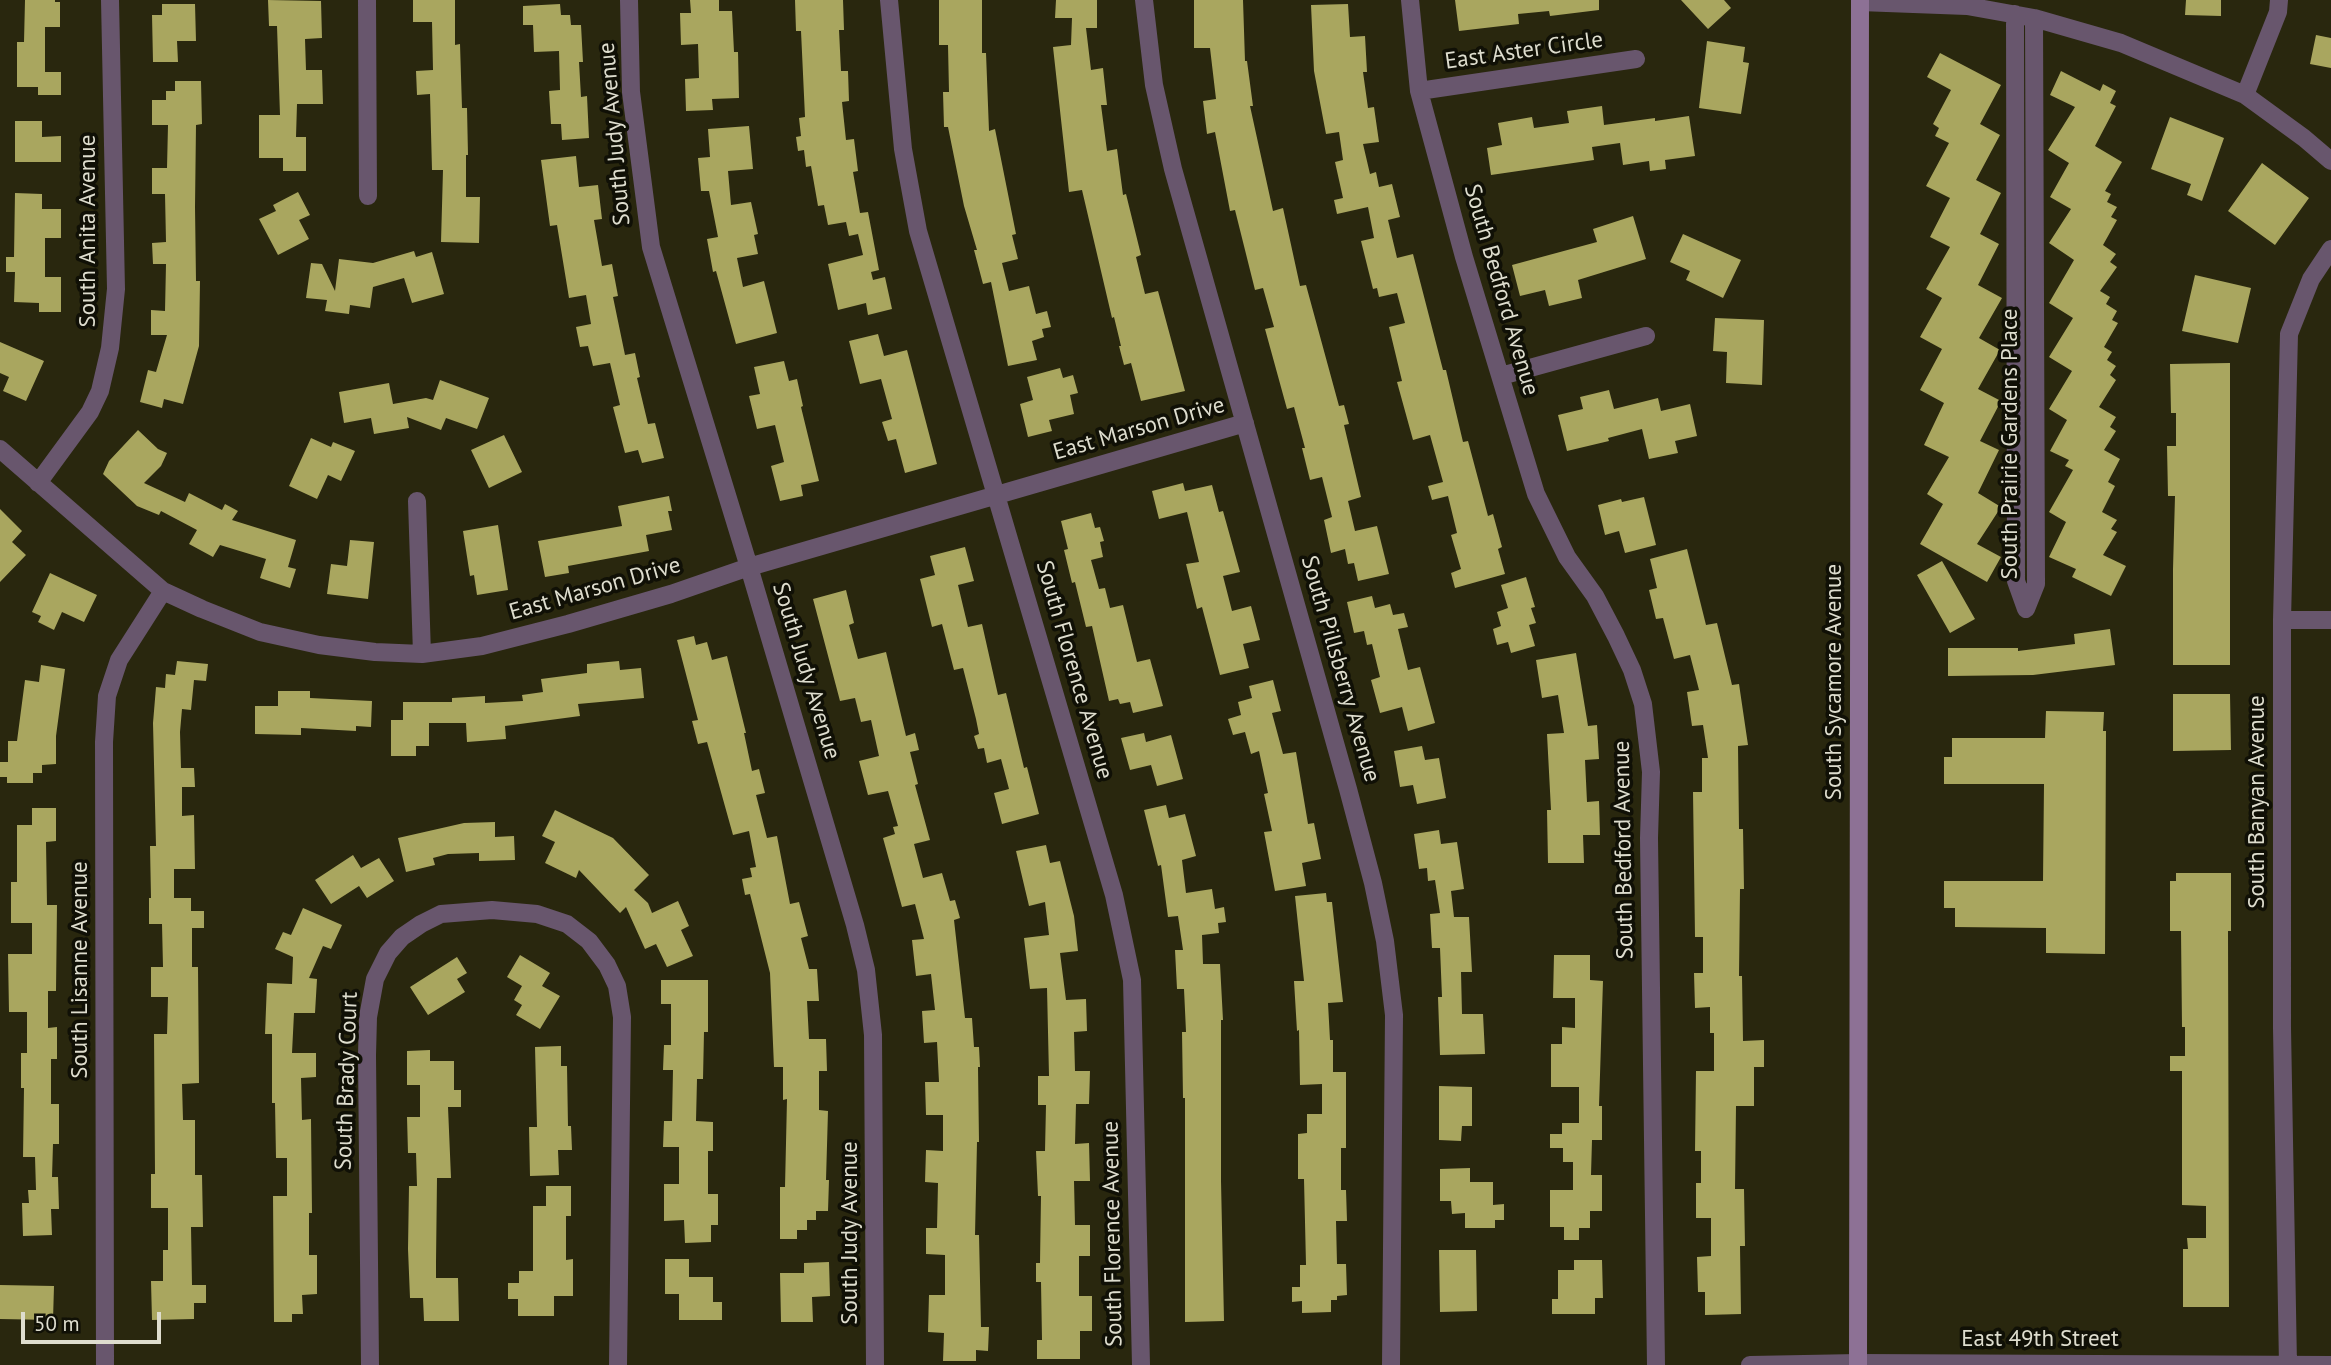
<!DOCTYPE html>
<style>
body{margin:0}
#map{position:relative;width:2331px;height:1365px;overflow:hidden;background:#29270e;font-family:"PT Sans",sans-serif}
canvas{display:block}
.scale{position:absolute;left:21px;top:1312px;width:140px;height:32px;box-sizing:border-box;border:4px solid #deddce;border-top:0;padding-left:9px;font-size:21px;line-height:24px;white-space:nowrap;color:#deddce;-webkit-text-stroke:5px #101006;paint-order:stroke}
</style>
<div id="map">
<canvas width="2331" height="1365"></canvas>
<div class="scale">50 m</div>
</div>
<script>
const ctx = document.querySelector('canvas').getContext('2d');
ctx.lineJoin = 'round';
function paint(path, color) { ctx.fillStyle = color; ctx.fill(path, 'evenodd'); }
const toPath = rows => new Path2D(rows.map(r => 'M' + r).join(''));
function trace(path, color, width, dash) { ctx.strokeStyle = color; ctx.lineWidth = width; ctx.lineCap = dash ? 'butt' : 'round'; ctx.setLineDash(dash || []); ctx.stroke(path); }
function write(font, color, halo, rows, align = 'center') {
  ctx.font = font + ' "PT Sans",sans-serif'; ctx.lineWidth = 7; ctx.setLineDash([]); ctx.textBaseline = 'middle'; ctx.strokeStyle = halo; ctx.fillStyle = color; for (const [text, x, y, turn = 0] of rows) {
    ctx.save(); ctx.translate(x, y); ctx.rotate((+turn || 0) * Math.PI / 180); ctx.textAlign = isNaN(turn) ? turn : align; if (halo) ctx.strokeText(text, 0, 0); ctx.fillText(text, 0, 0); ctx.restore();
  }
}
paint(toPath([
 [25,0,55,0,55,2,60,2,60,27,45,27,45,72,61,72,61,95,38,95,38,87,17,87,17,42,24,42],
 [268,0,321,1,322,38,305,39,306,70,322,70,323,104,297,104,296,137,306,137,306,171,283,171,283,158,259,158,259,115,280,115,277,26,269,26],
 [413,0,455,0,455,45,460,44,462,108,467,108,468,155,466,155,466,197,480,197,479,243,441,242,443,170,432,170,430,94,417,95,416,71,433,70,432,22,413,22],
 [690,0,719,0,719,11,732,11,734,52,738,52,739,98,712,99,713,110,686,111,685,79,699,78,698,44,681,45,680,13,691,13],
 [795,0,843,0,844,30,839,30,841,71,848,71,849,101,842,102,846,140,854,139,858,171,853,172,860,213,868,212,879,270,871,272,873,280,885,277,892,309,868,315,866,303,838,310,828,264,863,255,858,234,849,236,846,222,828,225,824,205,818,206,811,166,806,167,804,150,798,151,796,137,801,136,799,118,805,117,801,31,796,31],
 [939,0,982,0,982,53,986,53,989,131,995,129,1016,234,1012,235,1018,259,1002,263,1009,291,1029,286,1036,314,1047,311,1051,327,1042,329,1044,337,1032,341,1037,360,1008,366,991,282,983,284,974,250,977,250,964,206,948,127,944,127,943,92,949,92,948,45,939,45],
 [1056,0,1097,0,1097,28,1086,28,1091,70,1103,68,1107,105,1101,105,1107,151,1117,149,1123,195,1126,194,1141,255,1136,257,1145,294,1158,291,1185,391,1141,401,1131,363,1124,365,1119,346,1121,346,1114,317,1112,318,1082,190,1069,192,1053,47,1071,45,1072,18,1055,18],
 [1194,0,1243,0,1245,61,1247,61,1253,106,1250,106,1273,211,1283,208,1300,286,1306,285,1339,406,1344,405,1349,424,1344,425,1361,497,1348,501,1355,531,1377,526,1389,574,1358,581,1354,563,1348,564,1345,549,1331,553,1324,520,1332,517,1322,477,1310,480,1302,448,1305,448,1294,407,1287,409,1265,329,1274,327,1263,288,1255,290,1235,210,1230,211,1215,132,1207,134,1203,101,1216,99,1210,48,1194,48],
 [1455,0,1599,0,1599,10,1550,16,1549,11,1518,14,1519,24,1459,31],
 [1681,0,1724,0,1731,8,1708,29],
 [2186,0,2221,0,2221,16,2185,15],
 [162,4,195,4,196,41,177,41,178,62,153,62,152,15,162,15],
 [560,4,561,15,570,15,571,25,581,25,583,62,579,62,581,97,587,96,589,138,562,140,561,124,551,124,549,91,560,90,559,51,534,52,533,25,523,25,523,6],
 [1348,4,1350,37,1365,36,1367,72,1363,72,1368,108,1374,107,1379,142,1363,144,1370,174,1376,172,1379,187,1392,184,1400,217,1388,220,1397,258,1413,254,1443,370,1446,370,1463,442,1468,441,1488,516,1493,514,1502,547,1498,549,1505,574,1455,588,1451,573,1461,569,1451,535,1457,533,1448,496,1432,500,1428,486,1443,482,1430,435,1413,440,1397,382,1402,381,1389,327,1405,323,1397,293,1379,297,1377,288,1373,289,1361,241,1374,238,1368,207,1337,214,1334,200,1343,198,1335,162,1343,160,1339,132,1326,134,1314,71,1311,5],
 [2316,35,2331,38,2331,68,2310,64],
 [1707,41,1745,47,1743,62,1749,63,1741,114,1699,108],
 [1940,53,2001,85,1980,124,2000,135,1976,180,2001,193,1980,234,1999,244,1978,285,2002,298,1979,338,2000,350,1978,389,2001,401,1980,441,1999,450,1978,493,2001,507,1977,544,2001,557,1987,582,1920,544,1943,504,1927,494,1949,457,1924,445,1944,403,1920,390,1942,349,1920,337,1942,298,1926,289,1950,247,1930,237,1950,198,1926,186,1949,143,1935,136,1939,128,1933,124,1951,90,1927,77],
 [2061,71,2100,91,2103,84,2116,91,2110,103,2116,106,2095,146,2122,162,2105,191,2111,194,2107,202,2117,207,2111,217,2117,220,2103,245,2116,254,2110,262,2117,267,2100,291,2110,297,2106,304,2117,311,2112,320,2118,323,2104,347,2112,352,2107,360,2116,366,2110,375,2116,380,2099,407,2116,417,2110,427,2116,431,2104,450,2120,459,2108,482,2115,486,2102,512,2117,520,2111,529,2117,532,2103,555,2126,566,2111,596,2072,577,2076,569,2049,557,2066,522,2049,512,2073,470,2065,466,2069,460,2050,451,2067,420,2049,409,2072,371,2049,357,2073,318,2049,303,2074,260,2049,243,2071,209,2050,197,2069,163,2048,150,2075,107,2050,95],
 [175,81,201,81,202,124,196,125,195,207,196,281,200,281,199,346,183,404,164,399,162,408,140,402,148,370,156,372,167,335,151,335,151,310,165,311,166,264,153,264,152,243,166,242,165,194,152,194,152,168,167,168,168,125,152,125,152,100,166,100,166,91,175,91],
 [1602,106,1604,125,1655,118,1655,121,1689,116,1695,156,1665,160,1666,169,1650,171,1649,161,1623,165,1620,143,1592,147,1594,160,1491,175,1487,148,1502,145,1498,123,1532,117,1534,128,1569,123,1567,111],
 [2170,117,2224,138,2202,201,2187,195,2191,184,2151,169],
 [15,121,42,121,42,137,61,136,61,162,15,162],
 [749,126,753,169,728,171,731,205,751,202,758,234,754,235,758,254,737,258,743,287,764,281,777,333,736,344,716,271,713,272,707,239,718,237,709,191,701,191,698,158,710,157,708,129],
 [576,156,579,187,598,185,602,219,594,220,602,266,612,264,618,296,613,297,625,355,635,353,640,377,637,378,648,424,655,423,664,458,642,463,638,450,625,453,613,407,620,405,610,363,593,366,588,346,580,347,576,327,591,324,586,295,569,298,557,225,550,226,541,160],
 [2262,163,2309,198,2275,245,2228,211],
 [298,192,310,215,299,220,309,239,278,255,259,219,276,211,273,205],
 [15,193,42,194,42,209,61,209,61,238,45,238,45,277,61,277,61,312,39,312,39,303,14,302,15,272,6,272,6,257,14,257],
 [1633,216,1646,259,1578,280,1582,298,1549,306,1545,290,1520,296,1512,265,1597,242,1593,229],
 [1683,234,1741,260,1723,298,1686,280,1690,271,1670,262],
 [414,251,416,257,432,252,444,294,412,303,404,278,373,287,370,308,350,305,349,314,325,311,327,300,306,298,311,263,322,264,335,291,339,259,373,263],
 [2195,275,2251,288,2238,343,2182,331],
 [1715,318,1764,320,1762,385,1726,383,1727,352,1713,351],
 [878,334,884,356,907,350,937,464,905,473,896,439,888,441,882,422,892,419,881,379,860,384,849,341],
 [0,342,44,361,26,401,3,391,9,377,0,373],
 [784,361,789,381,797,379,803,406,801,407,819,481,801,485,803,496,780,501,771,466,784,462,775,425,757,429,749,396,760,394,754,367],
 [2230,363,2230,665,2173,665,2173,569,2175,496,2168,496,2167,446,2176,446,2176,413,2171,413,2170,364],
 [1060,368,1063,378,1073,375,1078,393,1070,395,1074,414,1049,420,1052,431,1028,437,1020,404,1033,400,1027,377],
 [440,380,489,398,477,429,446,418,441,430,407,417,409,428,374,434,371,418,344,423,339,392,389,383,393,404,426,398,433,400],
 [1609,390,1614,409,1658,398,1661,411,1690,404,1697,436,1675,441,1678,453,1649,459,1642,429,1608,438,1609,441,1567,451,1558,415,1583,409,1580,397],
 [138,430,158,449,167,453,161,466,144,483,185,502,189,493,222,510,225,504,238,511,232,520,296,540,288,567,296,569,290,588,260,578,266,559,220,545,213,557,189,544,197,530,161,511,159,515,137,506,103,474,109,461],
 [504,435,522,472,489,488,471,450],
 [311,438,331,447,333,442,355,451,341,481,328,475,317,499,289,486],
 [1183,483,1185,491,1212,485,1219,512,1223,511,1240,572,1223,576,1232,611,1251,606,1260,640,1243,644,1249,668,1220,675,1202,607,1197,609,1186,564,1199,562,1187,512,1159,519,1152,491],
 [669,496,672,511,668,511,672,530,646,535,649,551,568,566,569,573,545,577,538,541,622,526,618,506],
 [1644,497,1656,545,1625,553,1619,531,1605,535,1598,505,1621,499,1622,502],
 [0,509,22,531,12,542,26,555,0,582],
 [1091,513,1095,528,1100,527,1104,541,1100,542,1103,557,1091,560,1099,589,1105,588,1110,608,1123,605,1137,662,1150,659,1163,706,1133,713,1130,702,1120,704,1118,699,1109,701,1092,626,1086,627,1075,582,1072,583,1064,550,1068,549,1061,521],
 [498,525,508,590,477,595,474,575,470,576,463,531],
 [350,540,374,542,368,599,327,594,331,564,347,566],
 [965,547,974,581,958,585,968,627,982,624,998,695,1006,693,1024,768,1027,767,1039,814,1002,824,994,793,1009,789,1001,759,987,763,984,748,978,749,974,736,979,734,976,719,963,668,954,670,942,624,932,627,920,579,935,575,930,556],
 [1687,549,1706,625,1717,623,1732,685,1739,684,1748,745,1738,746,1739,829,1743,829,1744,889,1740,889,1739,976,1742,976,1743,1041,1764,1040,1764,1067,1754,1067,1754,1106,1736,1106,1735,1189,1744,1189,1745,1246,1740,1246,1741,1314,1705,1315,1705,1292,1698,1292,1697,1257,1711,1256,1711,1218,1696,1218,1696,1183,1701,1183,1701,1151,1695,1151,1696,1071,1714,1071,1714,1033,1710,1033,1710,1007,1695,1008,1694,973,1703,973,1703,937,1695,937,1693,792,1702,792,1702,758,1708,758,1703,725,1692,726,1687,692,1699,690,1690,655,1674,659,1663,618,1656,619,1649,590,1657,588,1650,559],
 [1942,561,1975,619,1950,633,1917,575],
 [50,573,97,595,84,622,62,612,54,630,38,622,41,616,32,612],
 [1526,577,1535,607,1531,608,1536,623,1529,625,1535,646,1511,653,1508,642,1497,645,1493,629,1501,626,1497,612,1508,608,1501,585],
 [846,590,854,623,849,625,858,659,886,652,906,736,915,733,919,750,910,752,918,784,915,785,930,840,914,844,923,878,942,873,950,901,955,900,960,918,954,920,965,1018,972,1018,974,1047,979,1047,980,1067,978,1067,979,1142,977,1142,975,1235,979,1235,981,1327,989,1327,988,1351,976,1350,976,1361,943,1361,944,1333,928,1332,929,1295,945,1295,945,1255,926,1254,926,1228,937,1228,938,1183,925,1182,926,1150,943,1151,943,1115,926,1115,925,1082,939,1082,937,1042,924,1043,922,1011,935,1010,931,974,916,976,912,940,924,939,915,904,902,907,883,838,895,834,893,827,898,826,888,791,868,795,859,761,879,756,871,720,861,722,855,698,840,701,813,599],
 [1372,596,1375,608,1390,604,1393,615,1404,613,1408,627,1398,629,1408,670,1420,667,1435,723,1408,731,1402,707,1380,713,1371,680,1380,677,1372,644,1367,645,1364,631,1354,633,1347,602],
 [2110,629,2115,665,2033,675,1948,676,1948,648,2018,648,2018,651,2075,644,2074,634],
 [694,636,696,645,707,642,712,660,727,656,746,733,744,733,752,771,759,769,765,793,756,795,767,838,777,836,790,904,799,902,808,936,801,938,809,969,817,969,819,1001,807,1001,809,1039,826,1039,827,1071,819,1071,819,1110,828,1111,826,1180,829,1180,828,1211,816,1211,816,1220,807,1220,807,1230,797,1230,797,1239,780,1239,780,1187,785,1187,787,1099,783,1100,783,1067,774,1067,770,973,750,894,745,895,742,879,752,877,750,868,756,867,749,831,733,835,707,742,698,744,692,721,698,720,677,640],
 [1576,653,1588,726,1597,725,1599,759,1585,760,1587,802,1599,801,1600,835,1583,835,1584,863,1548,863,1547,810,1551,810,1547,734,1564,733,1558,695,1542,698,1536,660],
 [177,661,208,664,206,681,194,680,191,710,182,709,180,732,181,768,194,768,195,787,182,787,182,816,194,815,195,869,174,869,174,898,191,898,191,911,204,911,204,928,192,928,192,967,198,967,199,1083,182,1084,183,1120,195,1120,195,1175,202,1175,203,1227,191,1227,192,1285,206,1285,206,1303,194,1303,194,1319,152,1320,151,1281,163,1281,163,1250,168,1250,168,1208,151,1208,151,1174,155,1174,154,1034,167,1034,168,997,151,997,151,967,163,967,162,924,149,924,149,898,151,898,150,846,156,846,153,723,156,687,165,688,166,674,175,675],
 [619,661,620,670,641,668,644,698,578,704,580,716,505,726,506,739,467,742,466,723,429,723,429,746,416,746,416,756,391,756,391,720,403,720,403,702,452,702,452,698,485,696,485,703,523,701,522,695,543,692,541,679,587,673,587,664],
 [41,665,65,669,56,736,56,764,42,765,42,773,33,773,33,783,7,783,7,777,0,777,0,762,8,762,8,741,17,741,25,680,39,682],
 [1273,680,1281,711,1272,713,1283,754,1296,752,1308,824,1314,823,1321,859,1302,863,1306,886,1275,891,1264,832,1272,831,1264,794,1268,793,1259,751,1251,754,1245,732,1233,735,1228,719,1241,715,1238,702,1252,698,1249,686],
 [278,691,310,691,310,698,372,701,371,727,356,726,356,731,301,728,301,735,255,734,255,706,278,706],
 [2173,694,2230,694,2231,750,2173,751],
 [2046,711,2104,712,2103,731,2106,731,2105,954,2046,953,2046,928,1955,927,1955,908,1944,908,1944,881,2043,881,2044,784,1944,784,1944,757,1952,757,1952,738,2045,738],
 [1144,733,1146,742,1171,735,1183,779,1157,786,1151,765,1130,770,1121,738],
 [1422,746,1425,760,1439,758,1446,798,1417,804,1413,785,1400,787,1394,751],
 [1166,805,1169,818,1185,814,1196,856,1182,860,1186,893,1212,889,1215,909,1224,907,1226,922,1218,923,1219,933,1202,935,1203,964,1220,964,1223,1020,1221,1020,1221,1181,1224,1321,1185,1322,1185,1098,1183,1098,1182,1032,1186,1032,1184,989,1177,989,1175,950,1183,950,1178,916,1168,917,1161,865,1158,866,1144,810],
 [32,808,56,808,56,841,46,842,47,905,57,905,56,991,48,991,48,1028,57,1027,57,1059,51,1059,51,1104,59,1104,59,1144,53,1144,52,1177,58,1177,59,1209,51,1209,52,1235,23,1236,22,1203,29,1203,28,1190,36,1190,35,1157,23,1157,24,1088,21,1088,21,1053,27,1053,27,1012,9,1012,8,954,32,954,32,923,11,923,11,882,17,882,17,825,32,825],
 [555,810,613,838,649,875,634,890,648,903,652,913,678,901,689,926,681,930,693,956,667,967,656,944,645,949,626,907,620,913,579,870,576,878,545,863,555,842,542,836],
 [495,822,495,837,514,836,515,860,479,861,479,853,448,854,433,858,435,865,406,872,398,838,464,823],
 [1439,830,1441,844,1457,842,1464,889,1451,891,1454,917,1469,917,1472,972,1461,972,1462,1014,1483,1014,1485,1054,1440,1055,1438,997,1442,997,1440,948,1432,948,1430,914,1440,913,1435,880,1428,881,1427,868,1419,869,1414,834],
 [1046,845,1050,863,1060,861,1074,916,1078,951,1060,953,1066,1000,1086,999,1087,1031,1074,1032,1075,1071,1090,1071,1089,1104,1076,1104,1075,1144,1089,1143,1090,1181,1074,1181,1075,1225,1090,1225,1090,1256,1079,1256,1079,1296,1092,1296,1092,1331,1080,1331,1080,1359,1037,1359,1037,1340,1042,1340,1041,1282,1036,1282,1036,1263,1040,1263,1041,1196,1038,1196,1036,1151,1045,1151,1046,1105,1038,1105,1038,1076,1049,1076,1047,988,1030,989,1024,938,1049,935,1045,902,1029,906,1016,851],
 [353,855,361,868,379,858,394,881,367,898,359,886,331,904,315,880],
 [2176,873,2231,873,2231,931,2228,931,2229,1307,2183,1307,2183,1249,2188,1249,2187,1238,2206,1238,2206,1206,2182,1205,2182,1071,2170,1071,2170,1056,2185,1056,2185,1027,2182,1027,2181,931,2170,931,2170,881,2176,881],
 [1326,893,1327,902,1332,902,1343,1002,1328,1003,1330,1040,1333,1040,1333,1072,1346,1072,1346,1148,1341,1148,1341,1190,1346,1190,1347,1221,1336,1221,1337,1264,1346,1264,1347,1295,1337,1296,1337,1300,1331,1300,1331,1312,1302,1313,1302,1301,1292,1302,1292,1287,1300,1287,1300,1265,1306,1265,1304,1179,1298,1179,1298,1134,1307,1133,1307,1114,1322,1114,1322,1084,1300,1085,1299,1030,1297,1031,1294,981,1304,981,1295,896],
 [303,908,342,925,331,949,323,946,309,978,317,979,315,1013,294,1013,292,1053,316,1053,316,1077,301,1078,302,1120,311,1119,312,1213,309,1213,309,1255,317,1255,317,1294,302,1295,303,1314,292,1314,292,1322,274,1322,273,1196,287,1196,287,1158,276,1158,275,1103,272,1103,272,1034,265,1034,267,983,292,984,293,957,275,949,283,932,291,935],
 [520,955,550,973,542,986,560,996,540,1029,516,1015,522,1005,514,1000,522,986,507,977],
 [1554,955,1590,955,1590,980,1603,981,1599,1106,1602,1106,1602,1140,1592,1140,1591,1175,1602,1175,1602,1211,1590,1211,1590,1228,1579,1228,1579,1240,1564,1240,1564,1227,1550,1227,1550,1190,1573,1190,1573,1162,1563,1162,1563,1148,1550,1148,1550,1134,1562,1134,1562,1123,1579,1123,1579,1087,1551,1087,1551,1044,1562,1044,1562,1027,1575,1028,1575,998,1553,998],
 [457,957,467,973,457,979,465,992,428,1015,410,987],
 [661,980,708,980,708,1032,704,1032,703,1079,697,1079,696,1121,713,1122,713,1151,708,1151,708,1194,718,1194,718,1225,711,1225,711,1242,685,1243,684,1220,664,1221,664,1184,679,1184,679,1147,663,1147,664,1121,672,1121,673,1070,663,1070,664,1045,671,1045,671,1004,661,1004],
 [561,1046,561,1066,567,1066,568,1126,571,1126,572,1150,558,1150,559,1175,530,1176,529,1127,537,1127,535,1047],
 [430,1050,430,1061,454,1061,454,1090,461,1090,461,1107,448,1107,451,1178,437,1178,436,1262,436,1278,458,1278,459,1321,424,1321,423,1298,410,1298,408,1249,409,1186,417,1186,416,1153,408,1153,407,1117,420,1117,420,1085,407,1085,407,1051],
 [1439,1086,1472,1087,1472,1126,1462,1126,1461,1141,1439,1140],
 [1470,1168,1470,1182,1493,1182,1493,1205,1504,1204,1504,1220,1495,1220,1495,1228,1465,1228,1465,1213,1452,1214,1451,1201,1440,1201,1440,1169],
 [546,1186,571,1186,571,1216,566,1216,566,1260,573,1259,573,1296,554,1296,554,1316,518,1316,518,1299,508,1299,508,1283,519,1283,519,1271,533,1271,533,1206,546,1206],
 [1439,1250,1476,1250,1477,1311,1440,1312],
 [665,1259,689,1259,689,1277,713,1277,713,1302,722,1302,722,1320,679,1320,679,1294,665,1294],
 [1574,1260,1602,1260,1603,1298,1595,1298,1595,1314,1552,1314,1552,1299,1558,1299,1558,1270,1574,1270],
 [829,1262,830,1296,812,1297,813,1322,781,1322,780,1273,804,1273,804,1263],
 [0,1285,54,1286,53,1320,0,1319]
]), '#a9a65f');
trace(toPath([
 [367,0,368,196],
 [629,0,631,92,651,247,749,567,855,925,866,970,873,1035,875,1365],
 [889,0,903,149,918,231,1114,895,1132,980,1141,1365],
 [1144,0,1154,85,1173,169,1348,789,1373,883,1385,941,1394,1015,1391,1365],
 [1410,0,1419,91,1464,257,1536,494,1567,557,1595,596,1616,636,1632,670,1643,704,1651,772,1649,838,1656,1365],
 [1860,2,1967,6,2034,18,2121,43,2245,95,2304,138,2331,161],
 [2015,14,2016,581,2026,609,2036,584,2034,18],
 [1419,91,1636,59],
 [2245,95,2278,12,2279,0],
 [1501,376,1646,336],
 [0,449,163,591,202,609,260,632,319,645,375,652,422,654,482,646,568,624,671,594,749,567,1245,423],
 [38,483,90,412,100,391,110,348,116,289,110,0],
 [417,501,422,654],
 [2282,620,2331,620],
 [105,1365,104,742,107,696,119,660,163,591],
 [370,1365,367,1055,368,1017,375,979,388,953,402,937,421,924,441,914,492,910,537,914,567,924,589,941,607,965,617,986,622,1017,618,1365],
 [1750,1365,1858,1363,2331,1365],
 [2288,1365,2282,1028,2282,620,2289,334,2311,279,2331,249]
]), '#68566d', 18);
trace(toPath([
 [1858,1365,1860,0]
]), '#8d7195', 18);
write('23px', '#deddce', '#101006', [
 ["East Aster Circle",1524,51,-8],
 ["South Judy Avenue",615,134,-95],
 ["South Anita Avenue",88,231,-90],
 ["South Bedford Avenue",1501,290,74],
 ["East Marson Drive",1139,429,-16],
 ["South Prairie Gardens Place",2010,444,-90],
 ["East Marson Drive",595,589,-16],
 ["South Pillsberry Avenue",1340,669,74],
 ["South Florence Avenue",1074,670,74],
 ["South Judy Avenue",806,671,73],
 ["South Sycamore Avenue",1834,682,-90],
 ["South Banyan Avenue",2257,802,-90],
 ["South Bedford Avenue",1624,850,-91],
 ["South Lisanne Avenue",80,970,-90],
 ["South Brady Court",347,1081,-88],
 ["South Judy Avenue",850,1233,-90],
 ["South Florence Avenue",1113,1234,-91],
 ["East 49th Street",2040,1339]
]);
</script>
